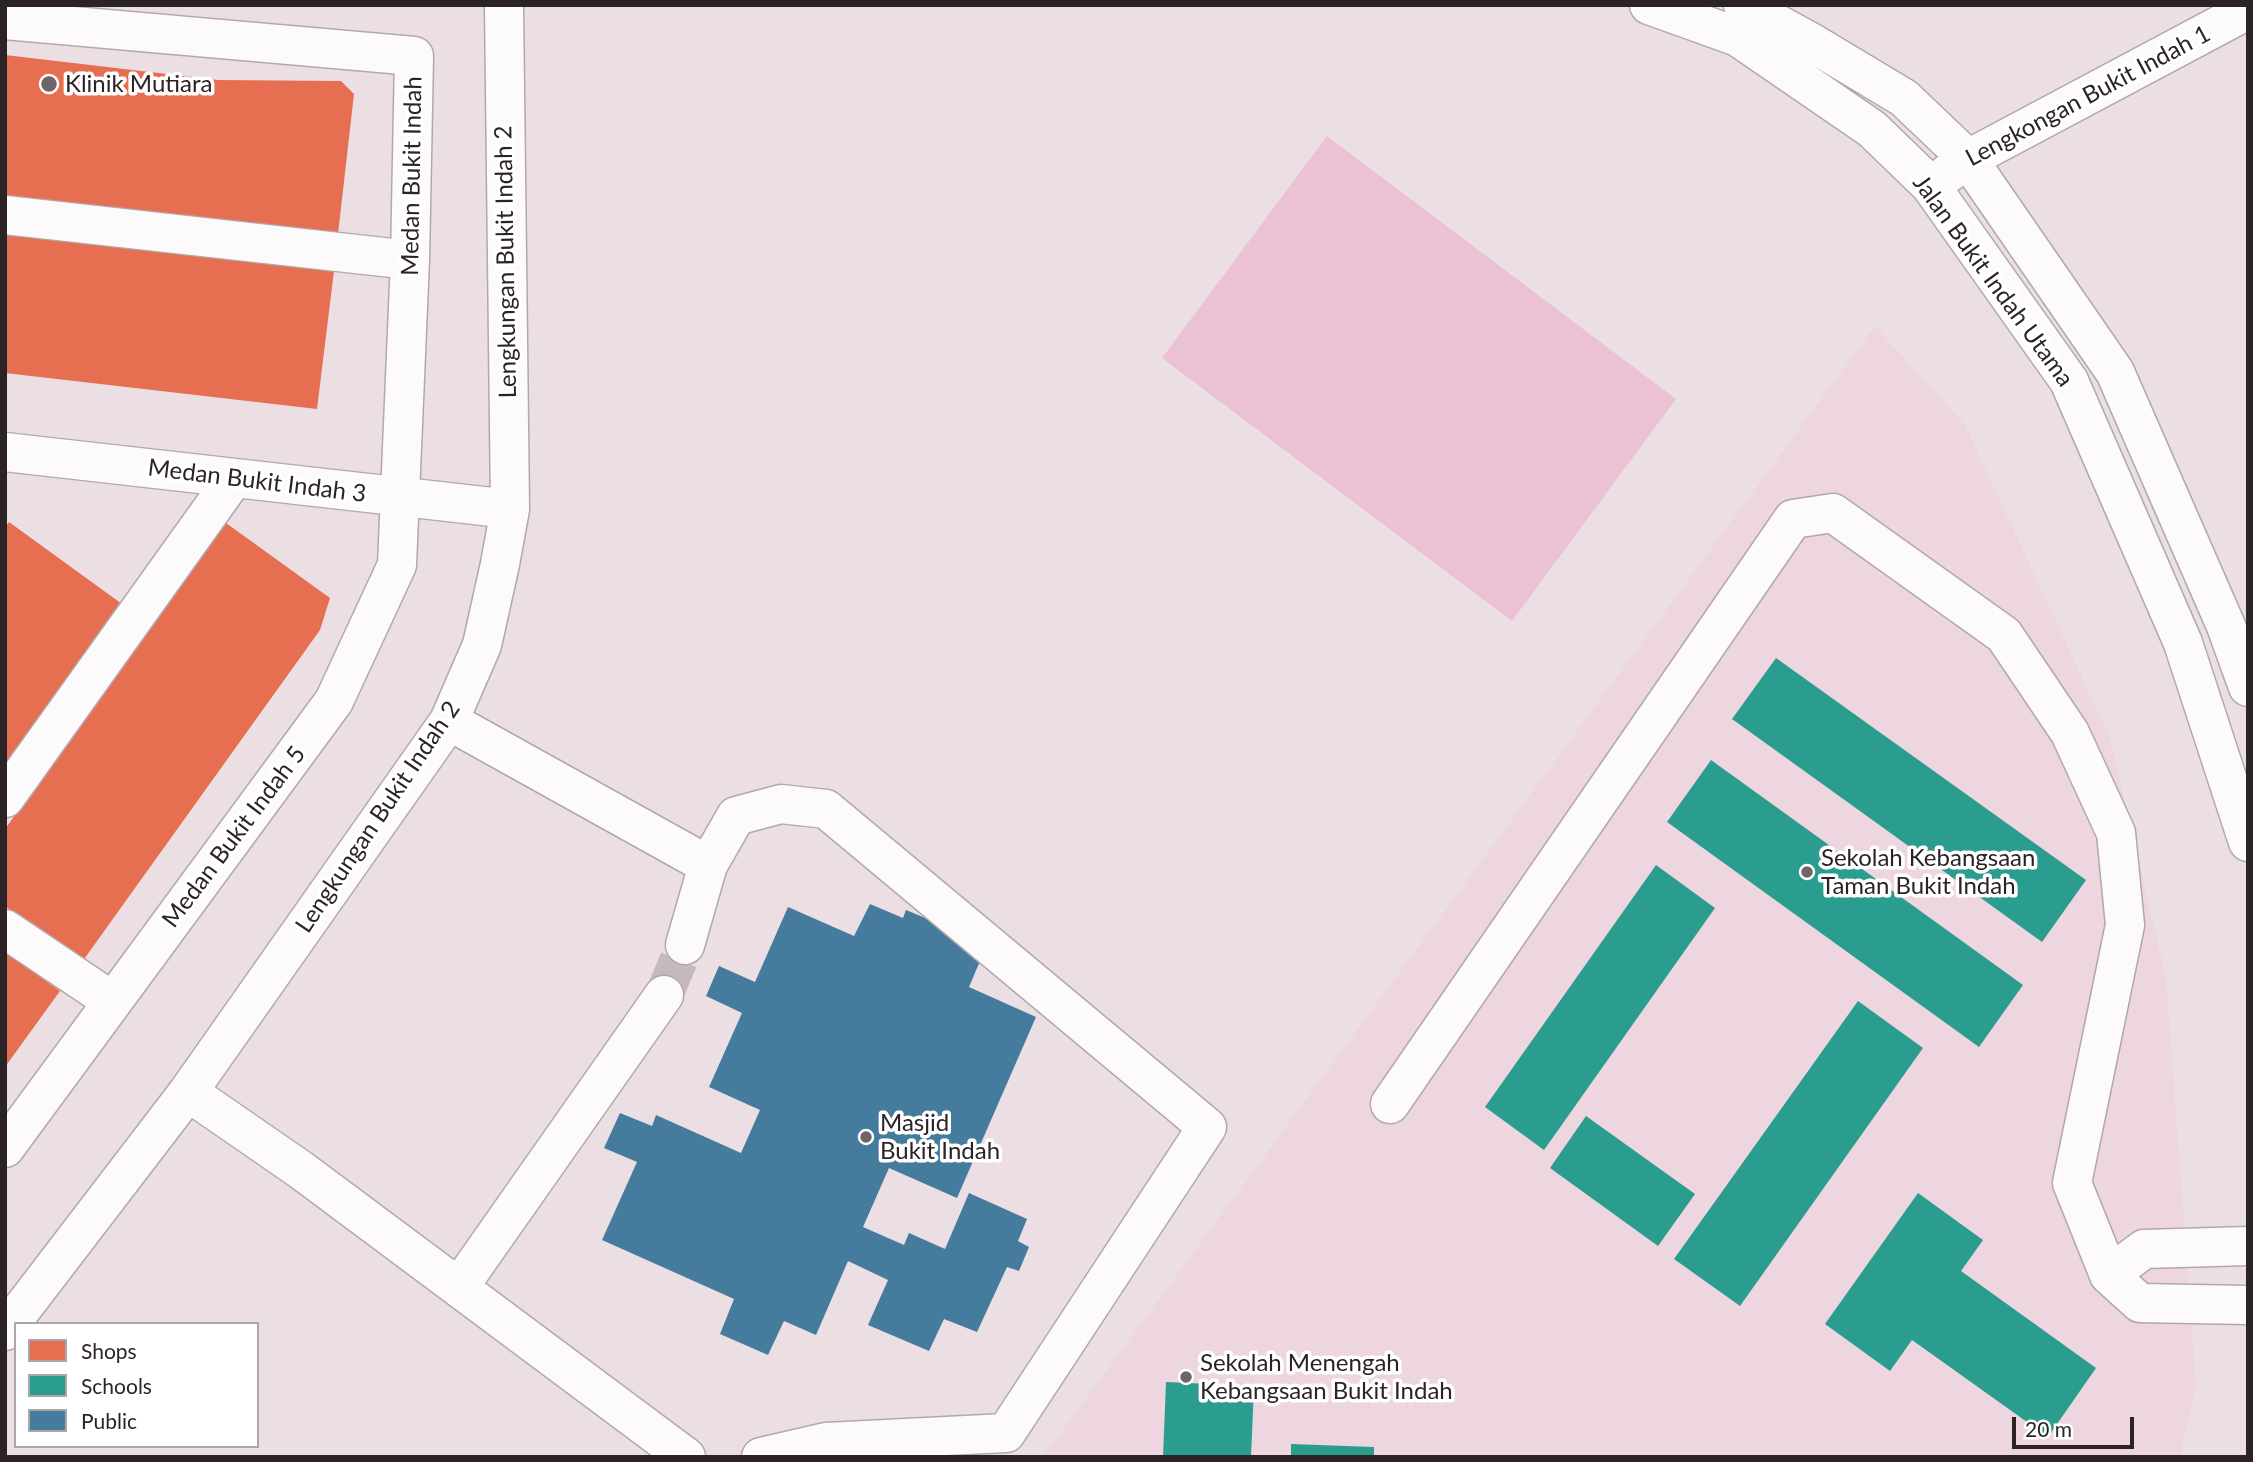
<!DOCTYPE html>
<style>
body{margin:0}
#map{position:relative;width:2253px;height:1462px;overflow:hidden;background:#ebdfe4;font-family:Lato,sans-serif}
canvas{display:block}
.frame{position:absolute;inset:0;border:7px solid #2c2327;pointer-events:none}
.legend{position:absolute;left:14px;top:1322px;width:245px;height:126px;box-sizing:border-box;background:#fff;border:2px solid #aba7a9;margin:0;padding:9px 12px;list-style:none;font-size:21px;color:#2c2327}
.legend li{display:flex;align-items:center;gap:14px;height:35px}
.legend b{width:35px;border:2px solid #aba7a9}
.scale{position:absolute;left:2012px;top:1417px;width:122px;height:32px;box-sizing:border-box;border:4px solid #2c2327;border-top:0;padding-left:9px;font-size:21px;line-height:24px;white-space:nowrap;color:#2c2327;-webkit-text-stroke:5px #fff;paint-order:stroke}
</style>
<div id="map">
<canvas width="2253" height="1462"></canvas>
<div class="frame"></div>
<ul class="legend">
<li><b style="height:19px;background:#e76f51"></b>Shops</li>
<li><b style="height:19px;background:#2a9d8f"></b>Schools</li>
<li><b style="height:19px;background:#457b9d"></b>Public</li>
</ul>
<div class="scale">20 m</div>
</div>
<script>
const ctx = document.querySelector('canvas').getContext('2d');
ctx.lineJoin = 'round';
function paint(path, color) { ctx.fillStyle = color; ctx.fill(path, 'evenodd'); }
const toPath = rows => new Path2D(rows.map(r => 'M' + r).join(''));
function trace(path, color, width, dash) { ctx.strokeStyle = color; ctx.lineWidth = width; ctx.lineCap = dash ? 'butt' : 'round'; ctx.setLineDash(dash || []); ctx.stroke(path); }
function write(font, color, halo, rows, align = 'center') {
  ctx.font = font + ' Lato,sans-serif'; ctx.lineWidth = 7; ctx.setLineDash([]); ctx.textBaseline = 'middle'; ctx.strokeStyle = halo; ctx.fillStyle = color; for (const [text, x, y, turn = 0] of rows) {
    ctx.save(); ctx.translate(x, y); ctx.rotate((+turn || 0) * Math.PI / 180); ctx.textAlign = isNaN(turn) ? turn : align; if (halo) ctx.strokeText(text, 0, 0); ctx.fillText(text, 0, 0); ctx.restore();
  }
}
paint(toPath([
 [1875,326,1965,425,2110,738,2166,978,2196,1384,2180,1457,1043,1457]
]), '#edd6e0');
paint(toPath([
 [1327,136,1676,399,1512,621,1162,358]
]), '#ebc1d5');
paint(toPath([
 [5,55,218,80,341,81,354,94,338,234,5,195],
 [5,233,334,271,317,409,5,373],
 [9,522,122,604,5,765,5,527],
 [226,523,330,598,320,630,82,962,5,906,5,829],
 [5,952,60,991,5,1067]
]), '#e76f51');
paint(toPath([
 [1776,658,2086,880,2042,942,1732,719],
 [1711,760,2023,985,1979,1047,1667,822],
 [1656,865,1715,908,1544,1150,1485,1107],
 [1858,1001,1923,1048,1740,1306,1674,1259],
 [1586,1116,1695,1194,1658,1246,1550,1168],
 [1918,1193,1983,1240,1961,1271,2096,1368,2048,1437,1912,1340,1890,1371,1825,1324],
 [1166,1382,1254,1386,1251,1457,1163,1457],
 [1291,1444,1374,1447,1374,1457,1291,1457]
]), '#2a9d8f');
paint(toPath([
 [870,904,903,918,906,910,954,930,950,939,983,954,969,987,1036,1017,957,1198,889,1168,863,1227,904,1245,909,1233,945,1249,969,1193,1027,1219,1018,1241,1029,1247,1019,1271,1007,1267,977,1332,944,1319,929,1351,868,1325,888,1280,848,1261,816,1335,784,1321,768,1355,720,1334,734,1299,602,1240,637,1162,604,1148,620,1113,652,1126,656,1115,741,1153,760,1110,709,1087,742,1013,706,996,719,966,755,982,788,907,854,936]
]), '#457b9d');
trace(toPath([
 [664,995,685,945]
]), '#c5b9be', 38, [38, 19]);
const minor = toPath([
 [1649,5,1738,37,1872,129,1930,185,2069,381,2183,643,2248,842],
 [1743,5,1814,44,1904,98,1968,159,2115,372,2226,626,2248,687],
 [5,20,414,56,410,260,397,565,334,701,5,1148],
 [1947,174,1968,159,2248,10],
 [5,215,410,260],
 [5,452,510,509],
 [449,721,708,865],
 [5,798,234,478],
 [5,929,112,1001],
 [685,945,708,865,736,816,781,804,826,809,1207,1127,1006,1433,826,1442,761,1457],
 [188,1092,301,1170,686,1457],
 [1390,1104,1793,519,1833,513,2004,635,2070,733,2116,833,2125,925,2072,1183,2109,1275,2140,1303,2248,1305],
 [2109,1275,2144,1249,2248,1246],
 [459,1287,664,995],
 [5,1331,188,1092,449,721,482,645,500,564,510,509,504,5]
]);
trace(minor, '#b2a8ac', 41);
trace(minor, '#fcfafb', 38);
for (const [x, y, r, color] of [
 [49,84,9,"#6f6569"],
 [1807,872,7,"#6f6569"],
 [866,1137,7,"#6f6569"],
 [1186,1377,7,"#6f6569"]
]) { const dot = new Path2D(); dot.arc(x, y, r, 0, 2 * Math.PI); ctx.fillStyle = color; ctx.fill(dot); trace(dot, '#fff', 2.5); }
write('24px', '#2c2327', '#fff', [
 ["Klinik Mutiara",65,84],
 ["Sekolah Kebangsaan",1821,858],
 ["Taman Bukit Indah",1821,886],
 ["Masjid",880,1123],
 ["Bukit Indah",880,1151],
 ["Sekolah Menengah",1200,1363],
 ["Kebangsaan Bukit Indah",1200,1391]
], 'left');
write('24px', '#2c2327', '#fff', [
 ["Lengkongan Bukit Indah 1",2088,96,-28],
 ["Medan Bukit Indah",412,176,-89],
 ["Lengkungan Bukit Indah 2",506,262,-91],
 ["Jalan Bukit Indah Utama",1993,281,54],
 ["Medan Bukit Indah 3",257,481,7],
 ["Lengkungan Bukit Indah 2",378,817,-56],
 ["Medan Bukit Indah 5",234,837,-53]
]);
</script>
